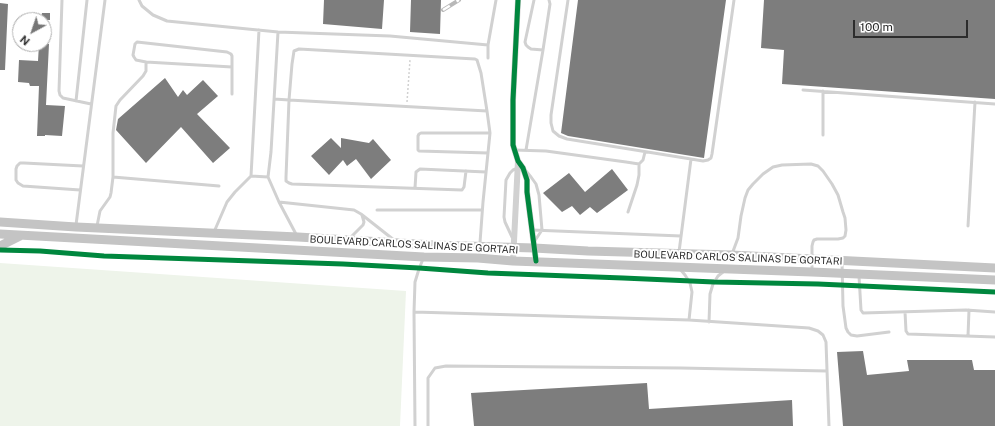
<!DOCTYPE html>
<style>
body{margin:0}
#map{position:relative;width:995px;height:426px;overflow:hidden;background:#fff;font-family:"Public Sans",sans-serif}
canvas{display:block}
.north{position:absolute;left:12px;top:12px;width:40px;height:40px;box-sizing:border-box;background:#fff;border:1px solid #ababab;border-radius:50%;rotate:220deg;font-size:11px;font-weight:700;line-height:16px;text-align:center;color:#2c2c2c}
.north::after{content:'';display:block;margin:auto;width:14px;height:18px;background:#767676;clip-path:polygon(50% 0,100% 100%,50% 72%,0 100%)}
.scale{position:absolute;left:853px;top:20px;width:115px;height:18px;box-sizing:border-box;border:2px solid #2c2c2c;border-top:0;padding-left:5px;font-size:12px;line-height:14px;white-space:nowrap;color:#2c2c2c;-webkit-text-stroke:3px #fff;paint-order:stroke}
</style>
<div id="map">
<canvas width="995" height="426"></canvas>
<div class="north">N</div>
<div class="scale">100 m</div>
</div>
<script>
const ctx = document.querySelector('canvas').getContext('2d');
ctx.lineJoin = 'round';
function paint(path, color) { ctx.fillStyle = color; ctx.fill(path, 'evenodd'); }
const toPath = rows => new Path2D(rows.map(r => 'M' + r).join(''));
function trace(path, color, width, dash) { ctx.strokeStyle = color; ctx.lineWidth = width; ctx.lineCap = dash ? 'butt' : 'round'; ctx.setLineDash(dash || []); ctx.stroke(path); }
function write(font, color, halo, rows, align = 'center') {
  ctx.font = font + ' "Public Sans",sans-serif'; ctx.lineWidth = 4; ctx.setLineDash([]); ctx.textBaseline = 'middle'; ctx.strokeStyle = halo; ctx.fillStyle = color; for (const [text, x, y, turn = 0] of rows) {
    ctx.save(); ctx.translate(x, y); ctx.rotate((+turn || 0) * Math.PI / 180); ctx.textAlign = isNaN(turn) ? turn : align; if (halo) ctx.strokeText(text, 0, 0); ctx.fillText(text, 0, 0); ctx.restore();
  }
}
paint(toPath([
 [0,263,406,291,400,426,0,426]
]), '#eef4ea');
paint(toPath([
 [324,0,384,0,382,29,323,24],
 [411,0,441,0,440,34,410,32],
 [578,0,726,0,704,158,568,136,561,133],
 [764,0,995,0,995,99,782,84,784,50,761,48],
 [0,3,8,4,5,70,0,70],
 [42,13,50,13,50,20,41,20],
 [39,44,49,44,46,105,65,106,62,136,45,135,45,136,37,136,39,86,30,86,29,83,18,82,19,60,38,61],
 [165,78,178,97,183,90,187,95,203,80,218,96,197,114,230,148,213,163,181,127,146,163,116,130,118,119],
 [331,138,341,148,341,138,369,143,373,139,391,160,371,179,356,159,347,166,343,160,329,175,311,156],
 [612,169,628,190,597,213,590,207,580,215,572,206,562,212,543,193,569,173,585,192],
 [863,351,867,375,909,371,907,360,972,360,974,370,995,370,995,426,843,426,837,352],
 [647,383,649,409,792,400,793,426,474,426,471,393]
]), '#7d7d7d');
trace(toPath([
 [407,102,410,60]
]), '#d1d1d1', 1.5, [2, 2]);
trace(toPath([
 [62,0,59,91,60,95,63,98,91,104],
 [139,0,142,6,153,15,167,21,278,32,390,36,488,45],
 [534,0,525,42,526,45,528,47,531,49,543,50],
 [568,0,551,115,551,123,553,131,559,136,567,139,691,159,679,252],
 [278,32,271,152,268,177,279,202,297,236],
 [488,58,488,45,496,0],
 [803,90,995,104],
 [232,94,232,67],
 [274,99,289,100,487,111,481,73,477,60,475,59,299,49,294,51,292,64,289,100,286,177,286,181,289,183,292,184,462,190,464,187,466,171],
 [76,101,87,0],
 [823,135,823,91],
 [514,150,546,151,626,162,639,164,639,175,637,185,628,212],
 [526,150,543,50,550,4,549,0],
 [488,153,419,151,418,150,418,136,419,134,421,133,490,133],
 [691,159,703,161,708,160,711,158,712,154,734,0],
 [639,164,643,160,645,152],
 [526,171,531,177,536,184,539,195,542,230,534,242],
 [251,176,268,177],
 [113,177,219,186],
 [415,188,416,172,420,169,486,172],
 [80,190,23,186,18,183,16,180,16,169,17,166,20,163,24,163,83,166],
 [279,202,354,210,361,214,394,240],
 [377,210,482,210],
 [76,225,105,0],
 [97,226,100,211,110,197,111,193,113,177,113,133,116,106,120,100,143,76,146,71,146,62,232,67,232,56,231,54,227,52,137,42,135,44,133,55,134,57,136,60,146,62],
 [968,226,975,102],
 [532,230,681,236],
 [214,232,227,202,235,192,251,176,259,30],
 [512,237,505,222,504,217,506,180,510,173,513,170,518,168],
 [350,238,363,225,364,222,362,215],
 [732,254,738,238,741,216,745,198,748,190,753,184,763,174,773,167,782,165,811,164,818,166,823,171,832,184,838,195,843,212,845,218,846,230,845,236,843,238,838,239,817,239,814,240,813,242,812,246,812,271],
 [479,256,483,202,490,133,487,111],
 [842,262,843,306,846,328,848,332,851,335,857,336,889,332],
 [680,269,685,275,690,283,692,292,689,320],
 [859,276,861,310,863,313,966,310,995,312],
 [414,312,689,320,809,328,818,331,823,335,826,342,829,426],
 [905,312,906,331,908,334,995,337],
 [709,322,710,294,713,284,718,276,723,272],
 [968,336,969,310],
 [415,426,414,312,415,282,419,269,423,259],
 [428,426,428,378,435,368,446,366,681,368,827,371]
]), '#d1d1d1', 3);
trace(toPath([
 [518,0,513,100,513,145,518,161,523,168,527,180,527,192,536,261],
 [513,261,518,161]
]), '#d1d1d1', 6);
trace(toPath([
 [0,222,76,227,298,237,433,245,534,248,588,251,731,255,995,268],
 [0,234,424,257,478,258,513,261,812,272,995,280],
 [0,246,20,236]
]), '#c4c4c4', 9);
const rail = toPath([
 [443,10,459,0]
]);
trace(rail, '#b8b8b8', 4);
trace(rail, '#fff', 2.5, [8]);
trace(toPath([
 [518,0,513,100,513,145,518,161,523,168,527,180,527,192,536,261],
 [0,250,40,251,104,256,343,264,419,268,488,273,623,278,714,282,818,284,995,292]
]), '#00873e', 5);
write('10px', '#2c2c2c', '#fff', [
 ["BOULEVARD CARLOS SALINAS DE GORTARI",414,245,3],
 ["BOULEVARD CARLOS SALINAS DE GORTARI",738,258,2]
]);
</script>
